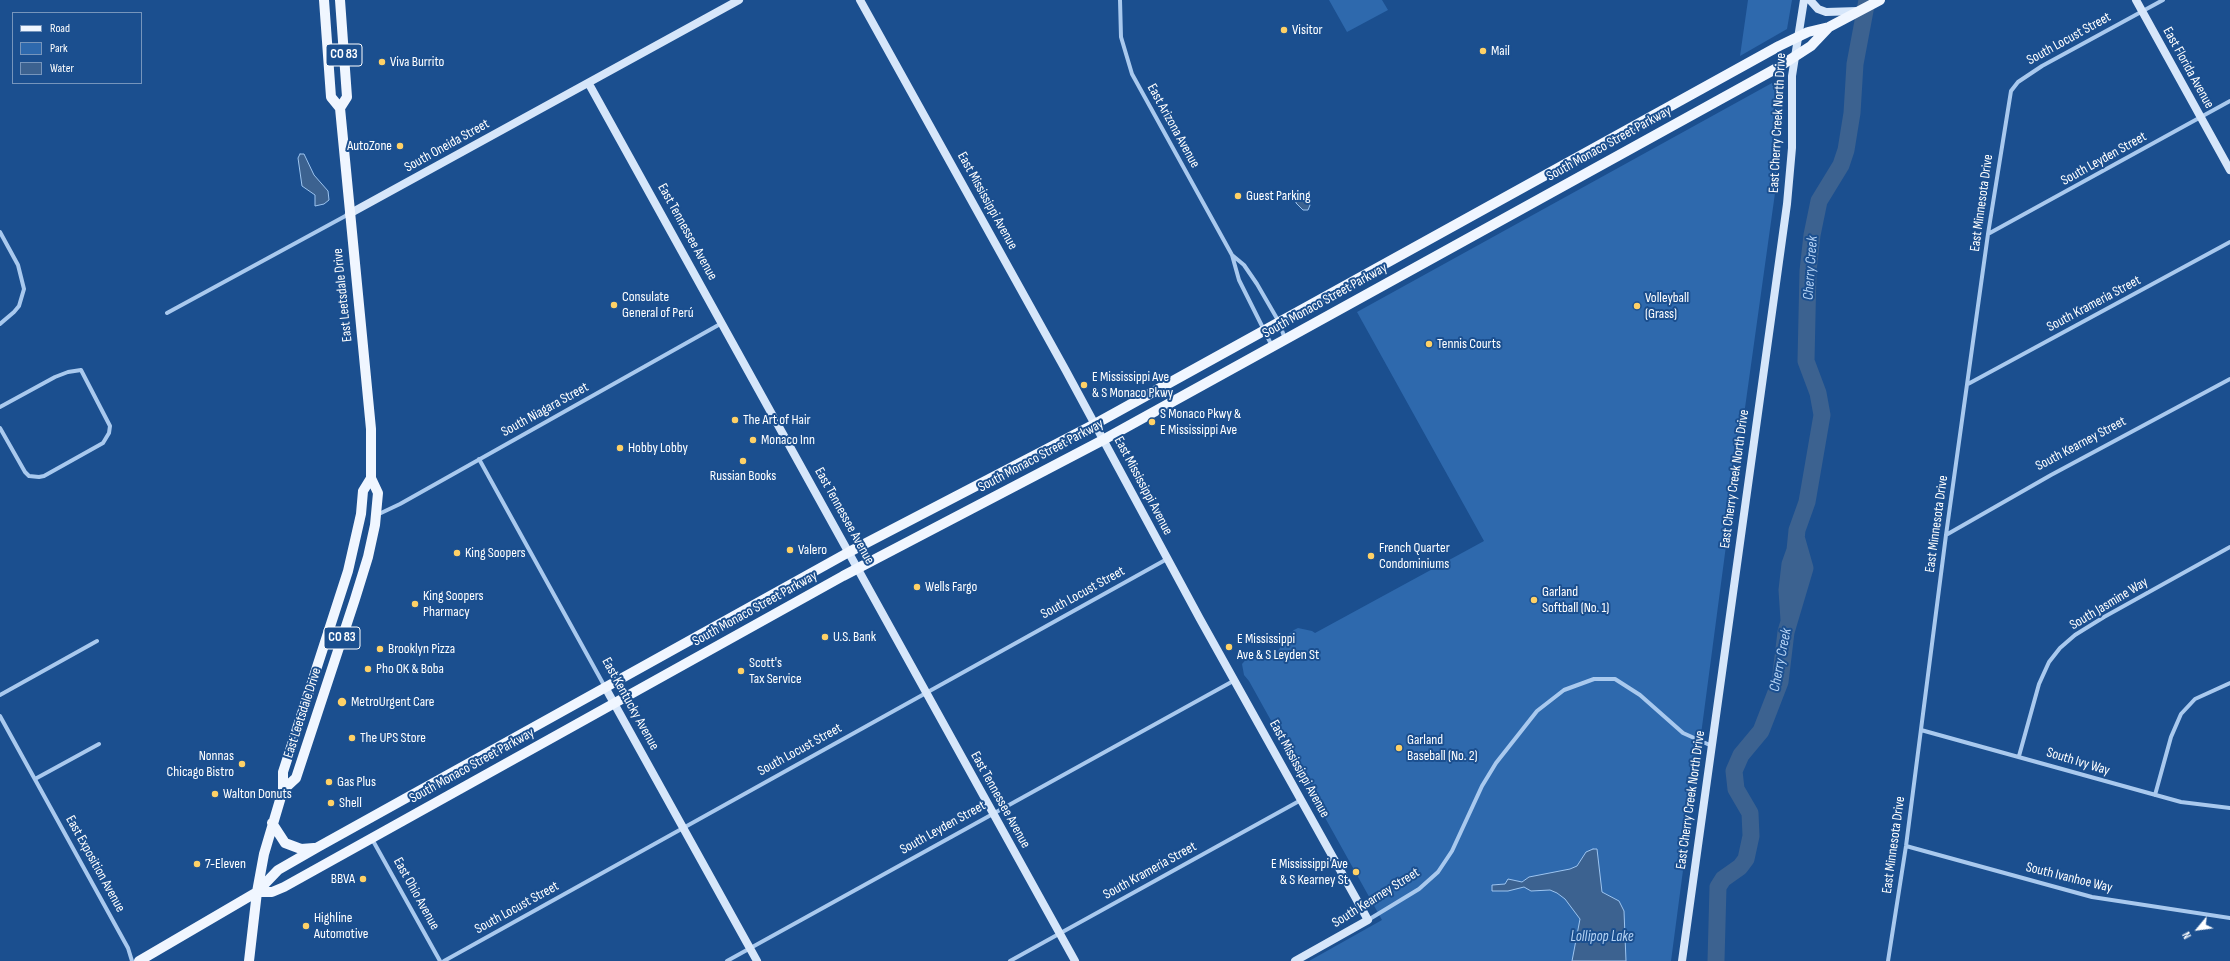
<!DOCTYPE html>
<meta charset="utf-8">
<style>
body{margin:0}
#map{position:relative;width:2230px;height:961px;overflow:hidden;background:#1b4f8f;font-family:"Sofia Sans Condensed",sans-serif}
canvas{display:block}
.legend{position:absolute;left:12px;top:12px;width:130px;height:72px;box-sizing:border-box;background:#1b4f8f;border:1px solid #7695bc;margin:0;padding:5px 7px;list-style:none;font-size:12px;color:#fff}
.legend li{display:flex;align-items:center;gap:8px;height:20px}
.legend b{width:20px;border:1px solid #7695bc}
.north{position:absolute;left:2178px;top:909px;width:40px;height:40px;-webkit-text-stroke:3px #1b4f8f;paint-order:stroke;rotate:241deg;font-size:11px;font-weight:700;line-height:16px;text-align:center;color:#fff}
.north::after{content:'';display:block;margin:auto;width:14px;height:18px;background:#fff;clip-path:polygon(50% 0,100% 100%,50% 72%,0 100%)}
</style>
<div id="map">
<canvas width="2230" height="961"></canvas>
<ul class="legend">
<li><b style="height:5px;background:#f0f6ff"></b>Road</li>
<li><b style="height:11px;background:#2e69ad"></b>Park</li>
<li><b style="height:11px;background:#3c6290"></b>Water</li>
</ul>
<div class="north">N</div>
</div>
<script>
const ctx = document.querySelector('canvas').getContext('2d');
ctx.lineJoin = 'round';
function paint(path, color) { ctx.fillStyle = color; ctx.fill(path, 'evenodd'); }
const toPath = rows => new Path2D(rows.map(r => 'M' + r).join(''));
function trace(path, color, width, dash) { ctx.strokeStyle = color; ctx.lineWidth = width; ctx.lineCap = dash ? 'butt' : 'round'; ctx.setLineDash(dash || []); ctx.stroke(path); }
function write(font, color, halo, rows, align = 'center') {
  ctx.font = font + ' "Sofia Sans Condensed",sans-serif'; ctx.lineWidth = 4; ctx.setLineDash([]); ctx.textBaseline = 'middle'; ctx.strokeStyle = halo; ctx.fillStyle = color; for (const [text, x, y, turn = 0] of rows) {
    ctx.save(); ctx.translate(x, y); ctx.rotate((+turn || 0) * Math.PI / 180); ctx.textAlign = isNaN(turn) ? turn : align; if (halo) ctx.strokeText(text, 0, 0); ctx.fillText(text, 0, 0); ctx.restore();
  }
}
paint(toPath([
 [1329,0,1382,0,1388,10,1347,32],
 [1748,0,1792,0,1787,29,1740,56],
 [1772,83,1778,87,1780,104,1776,186,1731,508,1671,961,1309,961,1382,920,1249,681,1244,675,1242,664,1250,655,1269,658,1276,654,1289,634,1294,630,1298,628,1312,631,1315,633,1484,541,1357,312]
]), '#2e69ad');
const water = toPath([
 [300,154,304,154,314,175,328,191,329,200,324,204,315,206,315,195,302,186,298,158,300,154],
 [1300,195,1307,200,1310,205,1308,210,1303,210,1296,203,1296,197,1300,195],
 [1593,849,1597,849,1602,892,1619,901,1624,911,1626,961,1572,961,1580,919,1565,899,1557,893,1550,890,1531,891,1524,887,1508,891,1492,891,1492,885,1505,884,1508,879,1522,882,1529,877,1570,869,1577,866,1586,852,1593,849]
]);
paint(water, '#3c6290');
trace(water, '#9cc4f0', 1);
trace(toPath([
 [1789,620,1787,590,1790,564,1795,550,1797,530,1807,502,1822,415,1818,393,1806,361,1808,271,1812,235,1819,201,1841,165,1846,150,1852,113,1855,64,1867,0],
 [1716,961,1718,887,1723,879,1740,867,1746,859,1751,836,1750,813,1736,789,1734,771,1741,755,1761,731,1780,682,1786,632,1805,568,1797,540]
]), '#3c6290', 17);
trace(toPath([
 [1120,0,1121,37,1132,74,1232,255,1239,280,1272,346],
 [0,232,18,265,24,289,19,306,14,312,0,324],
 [1988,234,2230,101],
 [1232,255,1244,265,1257,284,1279,322,1285,339],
 [167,313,349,214],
 [1968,384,2230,242],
 [0,407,55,377,68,372,81,370,110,426,109,433,103,443,44,476,39,477,29,476,25,472,0,428],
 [479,459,605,687],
 [377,512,381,513,400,504,722,323],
 [1946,535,2051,475,2230,379],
 [0,695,97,641],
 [0,716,128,948,132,961],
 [1921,730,2181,802,2230,808],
 [2019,756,2039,684,2049,662,2060,648,2075,635,2104,617,2230,547],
 [35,779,99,744],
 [2155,795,2171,737,2181,714,2195,699,2230,683],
 [372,839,440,961],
 [1906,846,2092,897,2230,918],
 [1368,920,1419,889,1438,872,1452,851,1482,786,1496,763,1537,711,1564,690,1594,679,1615,679,1640,695,1683,733,1712,746],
 [444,961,1167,559],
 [727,961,1235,680],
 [1010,961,1301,800],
 [1888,961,1906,846,1946,535,1988,234,2011,91,2018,82,2042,66,2163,0]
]), '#a9c9ee', 4);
trace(toPath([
 [860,0,1065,369,1200,619,1368,920,1295,961],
 [1810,0,1818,9,1826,12,1858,11],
 [2136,0,2230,170],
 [589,84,1075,961],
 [349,214,739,0],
 [605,687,757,961],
 [1682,961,1787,204,1792,148,1792,76,1804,0]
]), '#d6e6fa', 8);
trace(toPath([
 [340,108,347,97,340,0],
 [283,790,296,778,355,599,368,557,375,525,378,493,371,478,371,429,340,108,331,97,324,0],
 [272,823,285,843,301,849,314,848],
 [257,892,272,892,284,887,843,576,1103,440,1777,68,1811,46,1829,27],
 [139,961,257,892,278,870,318,847,849,552,1095,424,1779,46,1808,32,1829,27,1880,0],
 [249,961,257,892,264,854,283,790,283,772,348,571,361,514,363,491,371,478]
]), '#f0f6ff', 10);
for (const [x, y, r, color] of [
 [1284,30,4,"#ffd166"],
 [1483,51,4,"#ffd166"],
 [382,62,4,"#ffd166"],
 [400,146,4,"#ffd166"],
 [1238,196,4,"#ffd166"],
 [614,305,4,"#ffd166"],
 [1637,306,4,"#ffd166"],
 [1429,344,4,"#ffd166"],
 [1084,385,4,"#ffd166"],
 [735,420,4,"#ffd166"],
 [1152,422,4,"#ffd166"],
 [753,440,4,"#ffd166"],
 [620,448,4,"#ffd166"],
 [743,461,4,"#ffd166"],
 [790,550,4,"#ffd166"],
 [457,553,4,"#ffd166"],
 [1371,556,4,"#ffd166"],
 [917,587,4,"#ffd166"],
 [1534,600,4,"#ffd166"],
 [415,604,4,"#ffd166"],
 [825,637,4,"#ffd166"],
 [1229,647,4,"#ffd166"],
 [380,649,4,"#ffd166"],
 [368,669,4,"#ffd166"],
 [741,671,4,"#ffd166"],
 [342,702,5,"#ffd166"],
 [352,738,4,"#ffd166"],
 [1399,748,4,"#ffd166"],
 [242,764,4,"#ffd166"],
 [329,782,4,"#ffd166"],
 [215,794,4,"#ffd166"],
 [331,803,4,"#ffd166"],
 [197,864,4,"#ffd166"],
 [1356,872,4,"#ffd166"],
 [363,879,4,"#ffd166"],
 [306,926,4,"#ffd166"]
]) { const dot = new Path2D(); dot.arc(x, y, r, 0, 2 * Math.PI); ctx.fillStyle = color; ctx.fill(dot); trace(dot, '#1b4f8f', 1.5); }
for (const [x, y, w] of [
 [344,55,36],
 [342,638,36]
]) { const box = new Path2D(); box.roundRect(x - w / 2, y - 11, w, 22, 3); ctx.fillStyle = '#1b4f8f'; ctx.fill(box); trace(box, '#fff', 1); }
write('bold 13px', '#fff', null, [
 ["CO 83",344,55],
 ["CO 83",342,638]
]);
write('14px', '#fff', '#1b4f8f', [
 ["Visitor",1292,30],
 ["Mail",1491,51],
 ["Viva Burrito",390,62],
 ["AutoZone",392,146,"right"],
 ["Guest Parking",1246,196],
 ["Consulate",622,297],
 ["General of Perú",622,313],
 ["Volleyball",1645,298],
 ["(Grass)",1645,314],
 ["Tennis Courts",1437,344],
 ["E Mississippi Ave",1092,377],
 ["& S Monaco Pkwy",1092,393],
 ["S Monaco Pkwy &",1160,414],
 ["E Mississippi Ave",1160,430],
 ["The Art of Hair",743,420],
 ["Monaco Inn",761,440],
 ["Hobby Lobby",628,448],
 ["Russian Books",743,476,"center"],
 ["French Quarter",1379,548],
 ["Condominiums",1379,564],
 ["Valero",798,550],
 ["King Soopers",465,553],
 ["Wells Fargo",925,587],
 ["Garland",1542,592],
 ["Softball (No. 1)",1542,608],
 ["King Soopers",423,596],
 ["Pharmacy",423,612],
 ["U.S. Bank",833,637],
 ["E Mississippi",1237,639],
 ["Ave & S Leyden St",1237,655],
 ["Brooklyn Pizza",388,649],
 ["Scott's",749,663],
 ["Tax Service",749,679],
 ["Pho OK & Boba",376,669],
 ["MetroUrgent Care",351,702],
 ["The UPS Store",360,738],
 ["Garland",1407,740],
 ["Baseball (No. 2)",1407,756],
 ["Nonnas",234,756,"right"],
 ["Chicago Bistro",234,772,"right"],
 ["Gas Plus",337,782],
 ["Walton Donuts",223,794],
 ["Shell",339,803],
 ["7-Eleven",205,864],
 ["E Mississippi Ave",1348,864,"right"],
 ["& S Kearney St",1348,880,"right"],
 ["BBVA",355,879,"right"],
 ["Highline",314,918],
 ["Automotive",314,934]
], 'left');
write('14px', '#fff', '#1b4f8f', [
 ["South Locust Street",2069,39,-29],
 ["East Florida Avenue",2188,68,61],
 ["East Cherry Creek North Drive",1778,123,-87],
 ["East Arizona Avenue",1173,126,61],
 ["South Monaco Street Parkway",1609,144,-29],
 ["South Oneida Street",447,146,-29],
 ["South Leyden Street",2104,159,-29],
 ["East Mississippi Avenue",987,201,61],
 ["East Minnesota Drive",1982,203,-82],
 ["East Tennessee Avenue",687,232,61],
 ["East Leetsdale Drive",343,295,-96],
 ["South Monaco Street Parkway",1325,301,-29],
 ["South Krameria Street",2094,304,-28],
 ["South Niagara Street",545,410,-29],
 ["South Kearney Street",2081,444,-28],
 ["South Monaco Street Parkway",1041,456,-28],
 ["East Cherry Creek North Drive",1735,479,-82],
 ["East Mississippi Avenue",1143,486,62],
 ["East Tennessee Avenue",844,516,61],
 ["East Minnesota Drive",1937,524,-82],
 ["South Locust Street",1083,593,-29],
 ["South Jasmine Way",2109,604,-31],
 ["South Monaco Street Parkway",755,609,-29],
 ["East Kentucky Avenue",630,704,61],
 ["East Leetsdale Drive",303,713,-72],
 ["South Locust Street",800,750,-29],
 ["South Ivy Way",2078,762,17],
 ["South Monaco Street Parkway",472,766,-29],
 ["East Mississippi Avenue",1299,769,61],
 ["East Tennessee Avenue",1000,800,61],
 ["East Cherry Creek North Drive",1691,800,-82],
 ["South Leyden Street",943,828,-29],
 ["East Minnesota Drive",1894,845,-82],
 ["East Exposition Avenue",95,864,61],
 ["South Krameria Street",1150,871,-29],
 ["South Ivanhoe Way",2069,878,14],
 ["East Ohio Avenue",416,894,61],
 ["South Kearney Street",1376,898,-32],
 ["South Locust Street",517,908,-29]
]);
write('italic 15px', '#b5d3f5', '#1b4f8f', [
 ["Cherry Creek",1811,268,-86],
 ["Cherry Creek",1781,660,-79],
 ["Lollipop Lake",1602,937]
]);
</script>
